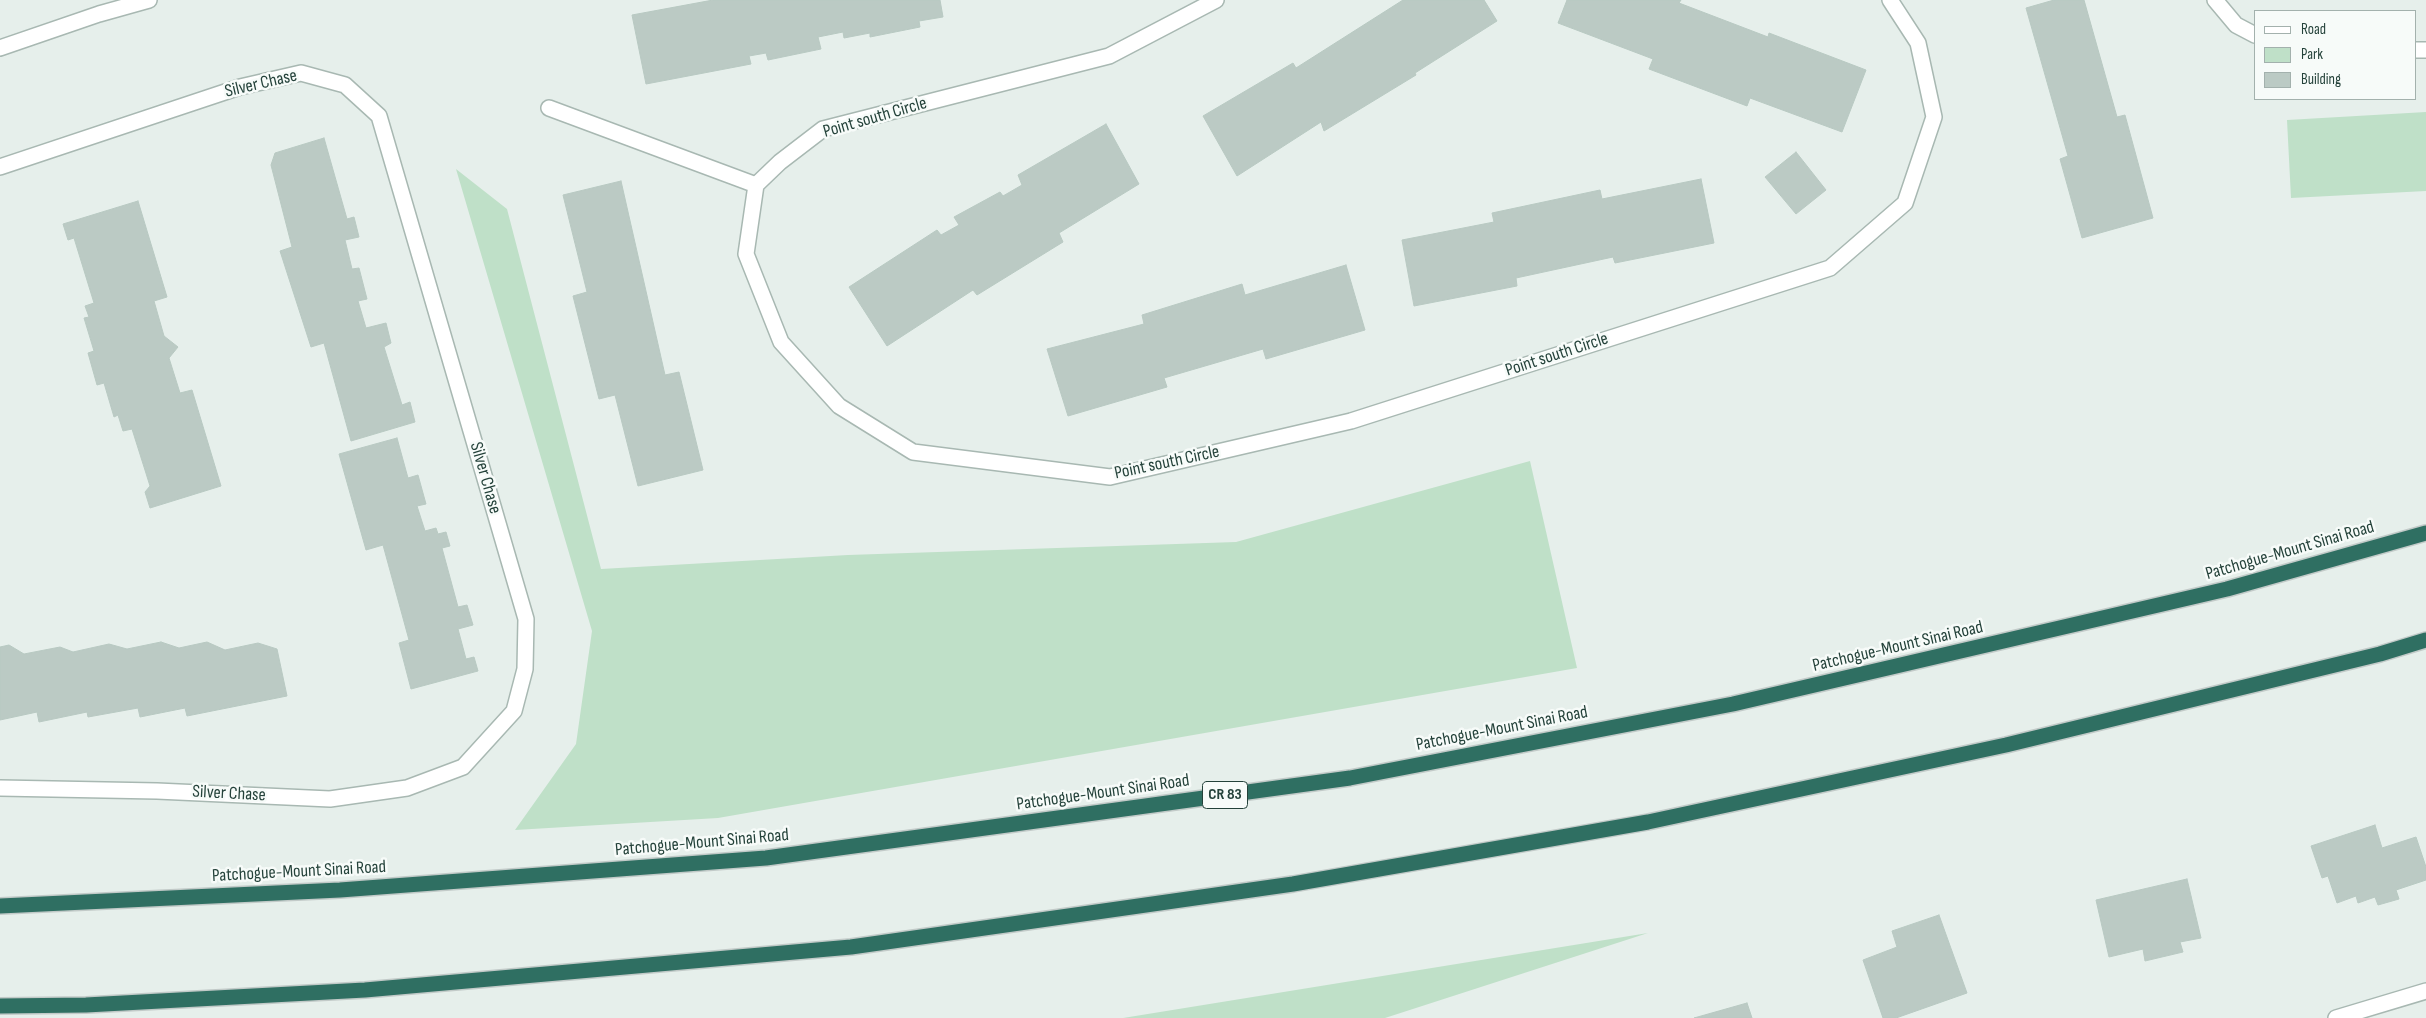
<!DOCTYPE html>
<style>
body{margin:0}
#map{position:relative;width:2426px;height:1018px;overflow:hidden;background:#e6efeb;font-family:"Sofia Sans Condensed",sans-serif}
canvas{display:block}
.legend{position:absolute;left:2254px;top:10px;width:162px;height:90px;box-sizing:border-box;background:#f7fbf9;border:1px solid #a3b1ad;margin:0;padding:6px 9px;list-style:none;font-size:15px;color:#24423a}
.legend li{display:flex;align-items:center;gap:10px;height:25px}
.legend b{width:25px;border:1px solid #a3b1ad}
</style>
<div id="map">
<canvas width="2426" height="1018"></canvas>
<ul class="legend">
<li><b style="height:6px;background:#fff"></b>Road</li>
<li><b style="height:14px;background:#bfe0c8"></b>Park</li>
<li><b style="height:14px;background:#bbcac4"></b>Building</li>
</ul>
</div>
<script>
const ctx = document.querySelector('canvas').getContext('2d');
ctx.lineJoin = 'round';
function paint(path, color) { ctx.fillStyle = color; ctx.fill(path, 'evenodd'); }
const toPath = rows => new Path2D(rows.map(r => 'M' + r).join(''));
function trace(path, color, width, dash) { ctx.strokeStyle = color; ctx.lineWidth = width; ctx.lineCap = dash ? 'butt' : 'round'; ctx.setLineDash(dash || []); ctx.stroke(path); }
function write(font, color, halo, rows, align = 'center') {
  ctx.font = font + ' "Sofia Sans Condensed",sans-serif'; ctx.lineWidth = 5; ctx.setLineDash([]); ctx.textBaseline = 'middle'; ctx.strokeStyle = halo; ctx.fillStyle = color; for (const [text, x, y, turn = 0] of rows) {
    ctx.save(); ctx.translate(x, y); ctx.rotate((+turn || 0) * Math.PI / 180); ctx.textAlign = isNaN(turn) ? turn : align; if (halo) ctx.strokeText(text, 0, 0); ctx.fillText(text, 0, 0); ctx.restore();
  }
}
paint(toPath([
 [2426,112,2426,191,2291,198,2287,120],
 [456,169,507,209,601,569,848,555,1236,542,1530,461,1577,668,718,818,515,830,576,744,592,631],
 [1648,933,1385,1018,1123,1018]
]), '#bfe0c8');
const building = toPath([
 [713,0,940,0,943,17,919,21,920,27,870,37,870,33,844,38,843,32,818,37,821,49,768,60,766,53,749,56,751,64,646,84,632,15,713,0],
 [1403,0,1484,0,1497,21,1415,73,1416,75,1324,131,1321,122,1237,176,1203,116,1293,63,1296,68,1403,0],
 [1567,0,1681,0,1679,3,1768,37,1769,33,1866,70,1842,132,1750,98,1747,106,1649,69,1653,59,1558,23,1567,0],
 [2054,0,2084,0,2117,117,2125,115,2153,218,2082,238,2060,159,2068,156,2026,8,2054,0],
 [1106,124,1139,184,1059,233,1063,242,977,295,973,290,887,346,849,287,937,230,941,235,959,225,954,217,1000,192,1003,196,1022,185,1018,175,1106,124],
 [324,138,347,219,354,217,359,237,345,240,352,269,359,268,367,299,358,301,366,328,386,323,391,343,384,347,402,405,410,402,415,422,351,441,324,343,311,347,280,251,292,247,271,165,275,153,324,138],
 [1796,152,1826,190,1796,214,1765,177,1796,152],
 [1701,179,1714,243,1615,263,1613,257,1516,278,1517,286,1414,306,1402,240,1494,222,1492,213,1600,190,1602,199,1701,179],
 [621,181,665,375,679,372,703,470,638,486,615,395,599,399,573,296,587,292,563,195,621,181],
 [138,201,167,297,154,301,164,336,178,347,169,358,180,393,192,390,221,486,150,508,145,492,150,486,132,429,123,431,118,415,114,417,104,383,97,385,88,353,94,351,84,318,89,317,85,306,94,303,74,238,68,240,63,224,138,201],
 [1346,265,1365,330,1266,359,1263,349,1164,378,1167,387,1068,416,1047,349,1144,324,1142,315,1242,284,1245,295,1346,265],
 [397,438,408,478,418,475,426,504,417,506,425,531,436,528,438,534,446,532,450,546,442,548,458,607,467,605,473,625,458,629,466,659,474,657,478,671,411,689,399,643,409,640,383,545,366,550,339,454,397,438],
 [161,642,179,648,207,642,225,650,258,643,277,649,287,696,187,716,185,708,140,717,138,708,88,717,87,712,39,722,37,712,0,720,0,647,9,645,24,654,60,647,73,652,109,644,127,649,161,642],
 [2375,825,2382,848,2416,837,2426,867,2426,880,2396,890,2399,899,2378,905,2375,897,2358,903,2356,896,2337,903,2328,876,2322,878,2311,846,2375,825],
 [2187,879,2201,938,2180,942,2183,952,2145,961,2143,949,2109,957,2096,900,2187,879],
 [1939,915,1967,993,1896,1018,1883,1018,1863,960,1897,947,1892,931,1939,915],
 [1747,1003,1752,1018,1694,1018,1747,1003]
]);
paint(building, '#bbcac4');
trace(building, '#b8c9c2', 1);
const minor = toPath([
 [1216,0,1109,56,823,129,780,162,756,185,746,254,781,342,839,406,913,452,1110,477,1351,421,1830,268,1905,203,1934,117,1918,43,1890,0],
 [2215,0,2236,25,2255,35],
 [0,48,99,14,149,0],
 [2415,50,2426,50],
 [549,108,756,185],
 [0,167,240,87,301,73,345,85,379,116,526,619,525,669,514,711,463,767,407,788,330,799,157,791,0,788],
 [2336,1018,2426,991]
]);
const highway = toPath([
 [0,906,340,890,766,858,1350,778,1733,704,2227,589,2426,533],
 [0,1006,86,1005,365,990,851,947,1293,884,1648,822,2006,745,2380,654,2426,640]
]);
trace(minor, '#a8b8b2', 18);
trace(highway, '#c2cac8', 18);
trace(minor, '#fff', 15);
trace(highway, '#2f6f62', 15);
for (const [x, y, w] of [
 [1225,795,45]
]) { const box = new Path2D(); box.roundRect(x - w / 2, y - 13.5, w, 27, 4); ctx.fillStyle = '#f7fbf9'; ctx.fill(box); trace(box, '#24423a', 1); }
write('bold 16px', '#24423a', null, [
 ["CR 83",1225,795]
]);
write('18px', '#24423a', '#f7fbf9', [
 ["Silver Chase",261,84,-13],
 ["Point south Circle",875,118,-16],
 ["Point south Circle",1557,355,-18],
 ["Point south Circle",1167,463,-12],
 ["Silver Chase",485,478,74],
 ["Patchogue-Mount Sinai Road",2290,551,-16],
 ["Patchogue-Mount Sinai Road",1898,647,-13],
 ["Patchogue-Mount Sinai Road",1502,729,-11],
 ["Patchogue-Mount Sinai Road",1103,793,-8],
 ["Silver Chase",229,794,3],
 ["Patchogue-Mount Sinai Road",702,843,-5],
 ["Patchogue-Mount Sinai Road",299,872,-3]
]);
</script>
